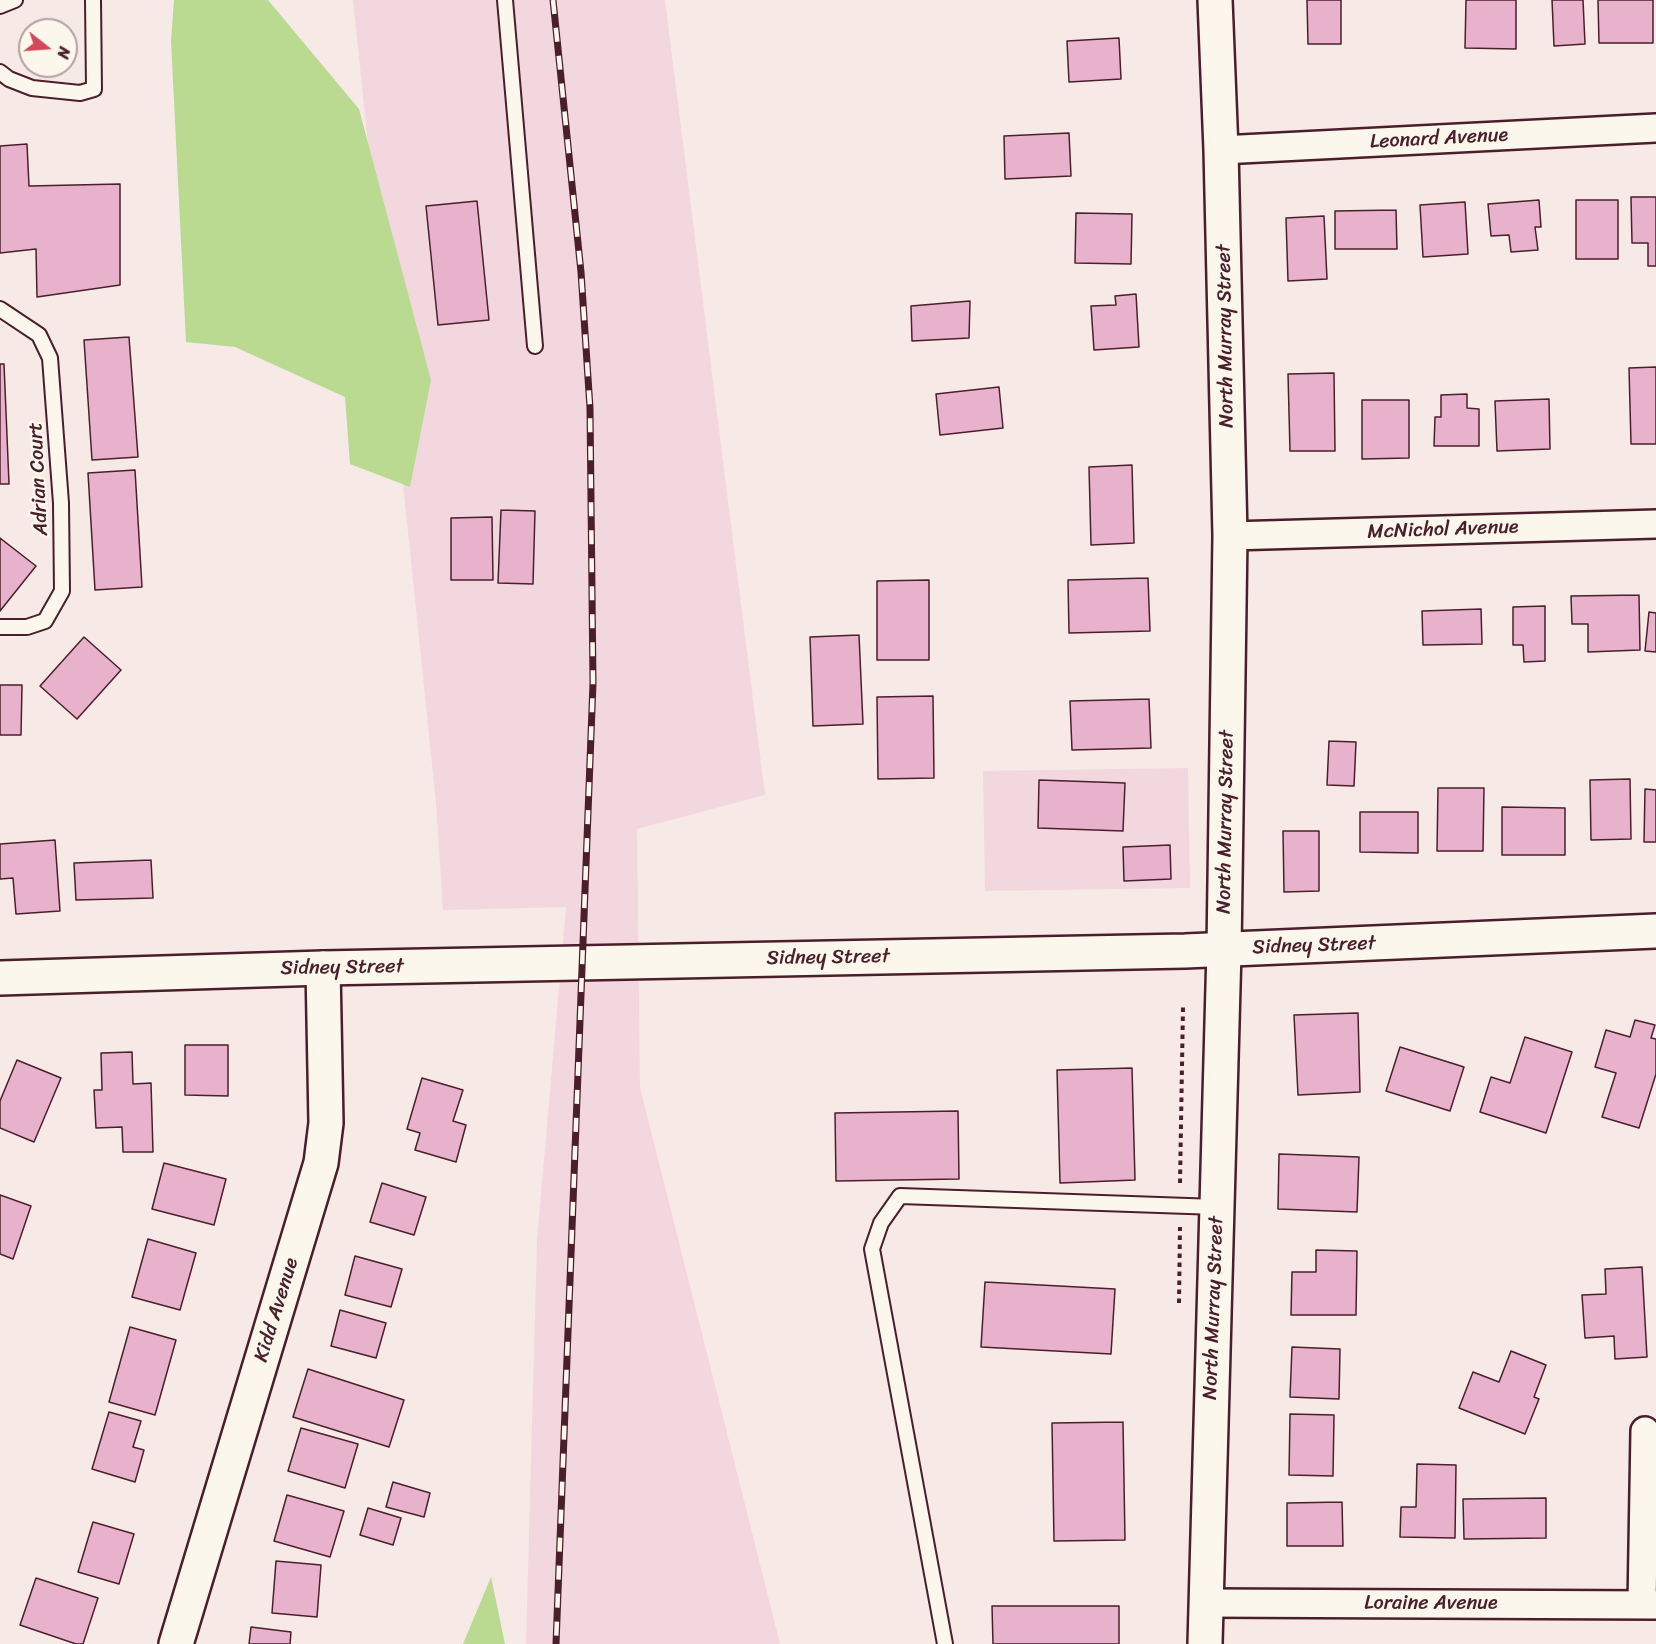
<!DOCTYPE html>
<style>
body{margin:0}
#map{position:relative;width:1656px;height:1644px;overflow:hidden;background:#f7e9e6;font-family:Sriracha,sans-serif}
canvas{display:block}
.north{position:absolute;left:18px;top:18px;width:60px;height:60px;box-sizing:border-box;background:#fbf7ec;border:2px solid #b4a19f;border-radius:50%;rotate:107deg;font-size:16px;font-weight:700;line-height:24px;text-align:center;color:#4a1f2b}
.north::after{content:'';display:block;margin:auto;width:21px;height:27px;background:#d1495b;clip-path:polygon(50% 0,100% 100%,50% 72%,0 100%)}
</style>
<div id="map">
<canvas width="1656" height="1644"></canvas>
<div class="north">N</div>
</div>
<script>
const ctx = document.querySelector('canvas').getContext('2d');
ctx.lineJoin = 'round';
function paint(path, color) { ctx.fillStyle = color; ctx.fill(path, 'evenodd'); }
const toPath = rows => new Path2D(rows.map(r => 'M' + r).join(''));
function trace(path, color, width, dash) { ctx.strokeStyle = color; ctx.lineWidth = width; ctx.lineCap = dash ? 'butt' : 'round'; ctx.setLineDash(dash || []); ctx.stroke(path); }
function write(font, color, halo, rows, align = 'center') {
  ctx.font = font + ' Sriracha,sans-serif'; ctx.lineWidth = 5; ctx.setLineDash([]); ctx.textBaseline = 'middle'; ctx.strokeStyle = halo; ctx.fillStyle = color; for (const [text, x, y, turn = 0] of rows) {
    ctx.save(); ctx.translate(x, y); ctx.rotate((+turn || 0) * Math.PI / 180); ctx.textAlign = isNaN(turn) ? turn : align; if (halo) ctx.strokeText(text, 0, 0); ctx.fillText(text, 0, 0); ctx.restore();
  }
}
paint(toPath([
 [353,0,665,0,765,795,637,829,640,1087,780,1644,526,1644,537,1240,566,907,443,910,436,803],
 [1188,768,1190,888,985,891,983,771]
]), '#f2d8de');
paint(toPath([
 [174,0,268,0,359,109,431,380,410,487,350,464,345,397,235,347,186,342,171,41],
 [491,1577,505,1644,463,1644]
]), '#bada92');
const building = toPath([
 [1307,0,1341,0,1341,44,1308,44,1307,0],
 [1466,0,1516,0,1516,49,1465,48,1466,0],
 [1552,0,1583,0,1585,44,1554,46,1552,0],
 [1598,0,1653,0,1653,43,1599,43,1598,0],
 [1119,38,1121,79,1069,82,1067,41,1119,38],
 [1069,133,1071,176,1005,179,1004,136,1069,133],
 [27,144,29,186,120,184,120,285,37,297,36,249,0,253,0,146,27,144],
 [1631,197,1656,197,1656,266,1648,266,1648,243,1632,243,1631,197],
 [1539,200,1541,227,1535,227,1538,250,1511,252,1509,235,1491,236,1488,204,1539,200],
 [1576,200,1618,200,1618,259,1576,259,1576,200],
 [477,201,489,320,438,325,426,206,477,201],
 [1465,202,1468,254,1423,257,1420,205,1465,202],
 [1396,210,1397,249,1335,249,1335,211,1396,210],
 [1076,213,1132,214,1131,264,1075,263,1076,213],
 [1324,216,1327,279,1288,281,1286,218,1324,216],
 [1136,294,1139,347,1094,350,1091,306,1116,305,1115,296,1136,294],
 [970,301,969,338,912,341,911,306,970,301],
 [129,337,138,457,92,460,84,340,129,337],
 [0,364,4,364,9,484,0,484,0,364],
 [1656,367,1656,444,1631,444,1629,368,1656,367],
 [1334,373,1335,451,1290,451,1288,374,1334,373],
 [999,387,1003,428,940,435,936,394,999,387],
 [1467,394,1467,408,1479,409,1479,446,1434,446,1435,417,1441,417,1441,395,1467,394],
 [1549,399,1550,449,1497,451,1495,401,1549,399],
 [1362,400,1409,400,1409,458,1362,459,1362,400],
 [1132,465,1134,543,1091,545,1089,467,1132,465],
 [135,470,142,587,95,590,88,473,135,470],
 [501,510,535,511,533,584,498,583,501,510],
 [492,517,493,580,451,580,451,518,492,517],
 [0,538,36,566,0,611,0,538],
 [1148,578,1150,631,1069,633,1068,580,1148,578],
 [929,580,929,660,877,660,877,581,929,580],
 [1639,595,1640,650,1588,652,1588,624,1572,624,1571,596,1639,595],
 [1545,606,1545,661,1524,662,1523,645,1513,645,1513,607,1545,606],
 [1481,609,1482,644,1423,645,1422,611,1481,609],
 [1649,612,1656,613,1656,652,1645,651,1649,612],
 [859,635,863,724,813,726,810,637,859,635],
 [84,637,121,670,77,719,40,686,84,637],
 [0,685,22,685,21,735,0,735,0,685],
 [933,696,934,778,878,779,877,697,933,696],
 [1149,699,1151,748,1072,750,1070,701,1149,699],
 [1329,741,1356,742,1354,786,1327,785,1329,741],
 [1630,779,1631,839,1591,840,1590,780,1630,779],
 [1039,780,1125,783,1123,831,1038,828,1039,780],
 [1438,788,1484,788,1483,851,1437,851,1438,788],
 [1645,789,1656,790,1656,842,1644,842,1645,789],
 [1502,807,1565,808,1565,855,1502,855,1502,807],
 [1360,812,1418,812,1418,853,1360,852,1360,812],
 [1283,831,1319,831,1319,891,1284,892,1283,831],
 [55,840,60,911,16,914,13,878,0,879,0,844,55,840],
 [1170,845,1171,879,1124,881,1123,847,1170,845],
 [151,860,153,898,76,900,74,863,151,860],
 [1358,1013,1360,1092,1298,1095,1294,1015,1358,1013],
 [1635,1020,1655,1025,1651,1038,1656,1039,1656,1074,1639,1128,1602,1117,1616,1073,1595,1067,1606,1030,1630,1037,1635,1020],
 [1525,1037,1572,1052,1546,1133,1480,1112,1491,1077,1510,1083,1525,1037],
 [185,1045,228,1045,228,1096,185,1095,185,1045],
 [1400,1047,1464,1067,1450,1111,1386,1091,1400,1047],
 [132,1052,133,1084,151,1083,153,1152,123,1152,122,1127,96,1128,94,1090,102,1090,101,1053,132,1052],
 [17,1060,61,1078,34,1142,0,1128,0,1101,17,1060],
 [1132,1068,1135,1180,1060,1183,1057,1070,1132,1068],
 [422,1078,463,1090,453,1121,466,1125,456,1162,415,1150,420,1133,407,1129,422,1078],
 [958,1111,959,1179,836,1181,835,1113,958,1111],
 [1279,1154,1359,1157,1357,1212,1278,1209,1279,1154],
 [164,1163,226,1179,214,1225,152,1209,164,1163],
 [382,1183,426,1197,414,1235,370,1222,382,1183],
 [0,1195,31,1206,13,1259,0,1254,0,1195],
 [148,1239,196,1253,180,1310,132,1297,148,1239],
 [1316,1250,1357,1251,1356,1315,1291,1315,1292,1272,1316,1272,1316,1250],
 [355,1256,402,1269,391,1307,345,1295,355,1256],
 [1642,1267,1647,1357,1615,1359,1614,1336,1585,1338,1582,1295,1606,1294,1605,1269,1642,1267],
 [985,1282,1115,1289,1111,1354,981,1347,985,1282],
 [340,1310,386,1323,376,1358,331,1346,340,1310],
 [130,1327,176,1340,155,1415,109,1402,130,1327],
 [1292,1347,1340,1349,1339,1399,1290,1397,1292,1347],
 [1511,1351,1546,1365,1534,1397,1539,1399,1525,1434,1459,1408,1473,1372,1499,1382,1511,1351],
 [308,1369,404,1400,389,1447,293,1417,308,1369],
 [109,1412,141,1421,133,1447,144,1450,135,1482,92,1469,109,1412],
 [1290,1414,1334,1415,1333,1476,1289,1475,1290,1414],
 [1123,1422,1125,1540,1054,1541,1052,1423,1123,1422],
 [301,1428,358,1444,345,1488,288,1471,301,1428],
 [1417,1464,1456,1465,1455,1538,1400,1537,1401,1507,1416,1507,1417,1464],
 [393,1482,430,1493,424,1517,386,1507,393,1482],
 [287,1495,344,1511,330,1557,274,1541,287,1495],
 [1546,1498,1546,1538,1464,1539,1463,1499,1546,1498],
 [1342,1502,1343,1546,1287,1546,1287,1503,1342,1502],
 [368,1508,401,1518,393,1545,360,1535,368,1508],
 [93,1522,134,1534,119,1584,78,1572,93,1522],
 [276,1561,321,1565,317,1617,272,1613,276,1561],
 [36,1578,98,1598,83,1644,76,1644,20,1625,36,1578],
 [992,1606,1119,1606,1119,1644,993,1644,992,1606],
 [251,1627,291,1632,290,1644,249,1644,251,1627]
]);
paint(building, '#e8b2cc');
trace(building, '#4a1f2b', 1.5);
const service = toPath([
 [505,0,535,346],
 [0,6,15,0],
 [0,72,9,79,32,88,80,93,94,89,93,0],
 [0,309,39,335,50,358,61,503,62,591,45,621,27,627,0,627],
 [945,1644,872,1249,881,1223,900,1196,1217,1207]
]);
const minor = toPath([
 [1221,150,1656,128],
 [1230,536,1656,524],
 [1205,1603,1656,1605],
 [1642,1605,1645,1431]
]);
const tertiary = toPath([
 [176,1644,321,1163,326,1123,323,968],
 [1205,1644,1224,950,1230,536,1221,150,1215,0]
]);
const secondary = toPath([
 [0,978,323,968,1185,951,1656,931]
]);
trace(service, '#4a1f2b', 18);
trace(minor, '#4a1f2b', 32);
trace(tertiary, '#4a1f2b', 38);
trace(secondary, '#4a1f2b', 38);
trace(toPath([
 [1180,1183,1183,1007],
 [1179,1303,1180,1227]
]), '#4a1f2b', 4, [4.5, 4.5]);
trace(service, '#fbf7ec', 14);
trace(minor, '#fbf7ec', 27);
trace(tertiary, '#fbf7ec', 33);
trace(secondary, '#fbf7ec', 33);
const rail = toPath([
 [553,0,581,272,590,408,593,683,556,1644]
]);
trace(rail, '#4a1f2b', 7);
trace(rail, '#fbf7ec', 4.5, [14]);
write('20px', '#4a1f2b', '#fbf7ec', [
 ["Leonard Avenue",1439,139,-3],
 ["North Murray Street",1226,336,-91],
 ["Adrian Court",39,479,-93],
 ["McNichol Avenue",1443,530,-2],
 ["North Murray Street",1226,822,-89],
 ["Sidney Street",1314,946,-2],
 ["Sidney Street",828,958,-1],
 ["Sidney Street",342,968,-1],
 ["North Murray Street",1214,1308,-88],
 ["Kidd Avenue",277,1310,-73],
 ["Loraine Avenue",1431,1604]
]);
</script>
